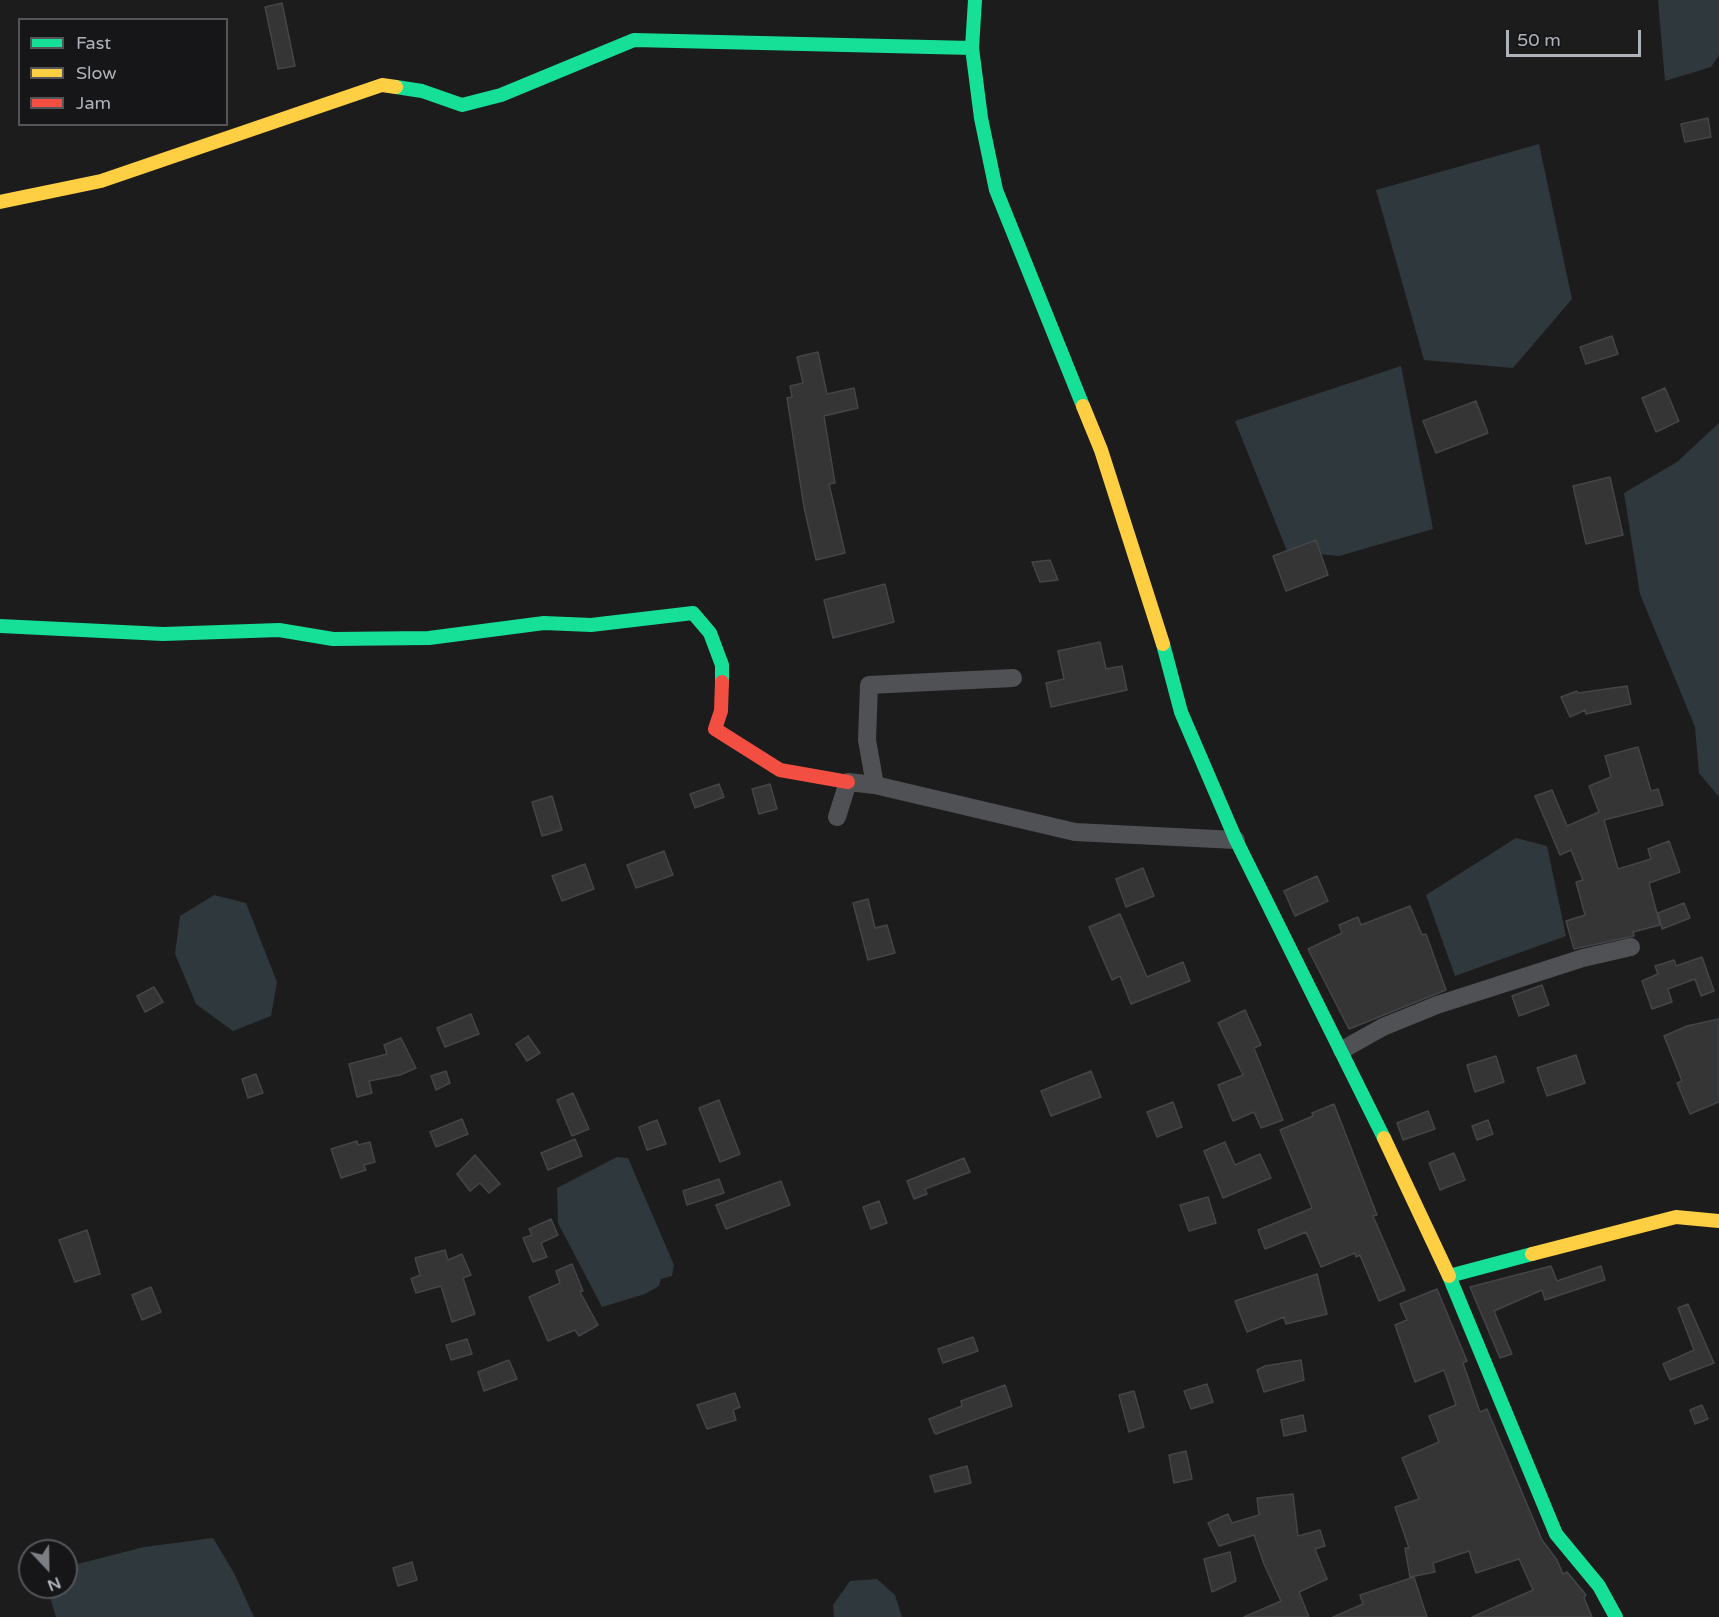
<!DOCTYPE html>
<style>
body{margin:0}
#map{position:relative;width:1719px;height:1617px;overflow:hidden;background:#1c1c1c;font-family:"Varela Round",sans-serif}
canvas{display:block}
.legend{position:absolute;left:18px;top:18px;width:210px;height:108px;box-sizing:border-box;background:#161618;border:2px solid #535559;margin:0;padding:8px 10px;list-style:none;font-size:18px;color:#aeb3bb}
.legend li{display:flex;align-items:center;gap:12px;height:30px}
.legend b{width:30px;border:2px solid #535559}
.north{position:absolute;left:18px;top:1539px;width:60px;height:60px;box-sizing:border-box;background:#161618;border:2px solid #535559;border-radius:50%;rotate:158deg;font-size:16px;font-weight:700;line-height:24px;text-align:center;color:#aeb3bb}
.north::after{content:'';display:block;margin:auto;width:21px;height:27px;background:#7b7e83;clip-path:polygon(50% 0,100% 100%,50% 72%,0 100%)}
.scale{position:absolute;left:1506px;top:30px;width:135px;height:27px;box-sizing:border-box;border:3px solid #aeb3bb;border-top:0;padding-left:8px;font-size:18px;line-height:21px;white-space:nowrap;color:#aeb3bb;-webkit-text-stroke:4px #161618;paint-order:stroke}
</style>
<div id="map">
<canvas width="1719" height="1617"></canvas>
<ul class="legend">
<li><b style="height:8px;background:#16e098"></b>Fast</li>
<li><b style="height:8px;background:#ffcf43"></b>Slow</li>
<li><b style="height:8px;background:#f24e42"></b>Jam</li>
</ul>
<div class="north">N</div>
<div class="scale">50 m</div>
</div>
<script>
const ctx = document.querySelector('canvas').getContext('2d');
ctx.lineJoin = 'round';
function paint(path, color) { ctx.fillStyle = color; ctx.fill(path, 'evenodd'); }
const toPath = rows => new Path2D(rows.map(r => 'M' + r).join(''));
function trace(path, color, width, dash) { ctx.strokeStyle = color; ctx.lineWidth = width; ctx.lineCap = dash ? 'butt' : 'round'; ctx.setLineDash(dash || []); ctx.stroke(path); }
paint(toPath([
 [1658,0,1719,0,1719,55,1711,67,1665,81],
 [1539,144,1572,299,1513,368,1424,360,1376,190],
 [1401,366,1433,529,1339,556,1287,551,1235,421],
 [1719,423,1719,797,1699,773,1695,727,1640,594,1624,493,1677,462],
 [1516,838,1547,846,1566,936,1455,976,1426,895],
 [214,895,246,903,277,982,271,1016,233,1031,196,1004,175,954,180,916],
 [617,1157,628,1158,674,1265,672,1276,661,1279,659,1286,645,1294,602,1307,558,1223,557,1188],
 [213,1538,234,1573,254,1617,56,1617,47,1587,66,1587,66,1567,144,1547],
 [877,1579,895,1595,902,1617,834,1617,833,1605,850,1581]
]), '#2f383d');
const building = toPath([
 [282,3,295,66,278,69,265,7,282,3],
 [1708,118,1711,137,1685,142,1681,124,1708,118],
 [1612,336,1618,354,1586,364,1580,347,1612,336],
 [818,352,827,394,854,388,858,408,824,416,835,483,829,484,845,553,816,560,804,507,787,398,792,397,790,386,803,383,797,357,818,352],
 [1665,388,1679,421,1656,432,1642,398,1665,388],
 [1476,401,1488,433,1436,453,1423,421,1476,401],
 [1610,477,1623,535,1586,544,1573,486,1610,477],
 [1316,540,1328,575,1286,591,1273,556,1316,540],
 [1050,560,1058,580,1040,582,1032,562,1050,560],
 [885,584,894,622,833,638,824,600,885,584],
 [1100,642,1106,669,1122,666,1127,690,1051,707,1046,683,1064,679,1058,651,1100,642],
 [1627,686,1631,704,1586,714,1585,710,1570,717,1561,697,1577,691,1578,693,1627,686],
 [1638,747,1651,791,1658,789,1663,805,1604,820,1618,869,1651,859,1648,849,1669,841,1680,872,1649,883,1660,925,1633,932,1634,936,1574,949,1566,921,1585,915,1576,882,1583,880,1571,850,1560,855,1535,796,1552,790,1567,826,1599,812,1589,786,1611,777,1605,756,1638,747],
 [719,784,724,797,695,808,690,794,719,784],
 [770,784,777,809,759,814,752,789,770,784],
 [552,796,562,830,542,836,532,802,552,796],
 [664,851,673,875,636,888,627,865,664,851],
 [585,864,594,889,562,901,552,876,585,864],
 [1143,868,1154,896,1126,907,1116,879,1143,868],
 [1317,876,1328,901,1295,916,1284,891,1317,876],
 [868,899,875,928,887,925,895,953,868,960,853,903,868,899],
 [1684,903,1690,918,1662,929,1658,913,1684,903],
 [1410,906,1422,935,1426,934,1446,990,1349,1029,1308,949,1342,933,1339,925,1358,917,1361,925,1410,906],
 [1120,914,1147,977,1183,962,1190,981,1131,1004,1120,976,1112,980,1089,927,1120,914],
 [1702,957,1714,991,1701,996,1695,979,1668,989,1672,1002,1652,1009,1642,981,1658,974,1655,966,1674,960,1676,966,1702,957],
 [1542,985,1549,1005,1519,1016,1512,996,1542,985],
 [154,987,163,1002,145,1012,137,996,154,987],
 [1245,1010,1261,1045,1254,1048,1283,1120,1261,1128,1254,1112,1233,1121,1218,1085,1243,1075,1218,1023,1245,1010],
 [471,1014,479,1034,445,1047,437,1028,471,1014],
 [1719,1019,1719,1102,1690,1114,1677,1083,1682,1081,1664,1036,1687,1026,1719,1019],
 [528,1036,540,1053,527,1061,516,1044,528,1036],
 [401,1038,416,1068,400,1075,369,1081,372,1093,357,1097,349,1064,387,1054,384,1045,401,1038],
 [1576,1055,1585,1083,1547,1096,1537,1068,1576,1055],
 [1496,1056,1504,1082,1475,1092,1467,1065,1496,1056],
 [446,1071,450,1083,436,1090,431,1076,446,1071],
 [1091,1071,1101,1097,1051,1116,1041,1091,1091,1071],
 [256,1074,263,1093,248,1098,242,1079,256,1074],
 [573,1093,589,1129,572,1136,557,1100,573,1093],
 [719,1100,740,1154,720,1162,699,1108,719,1100],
 [1173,1102,1182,1127,1157,1137,1147,1112,1173,1102],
 [1334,1104,1377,1215,1373,1216,1405,1290,1379,1301,1360,1255,1356,1257,1355,1253,1321,1267,1306,1232,1265,1249,1258,1230,1312,1208,1280,1130,1313,1116,1312,1113,1334,1104],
 [1428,1111,1435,1129,1403,1140,1397,1123,1428,1111],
 [462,1119,468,1134,436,1147,430,1132,462,1119],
 [657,1120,666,1144,647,1150,639,1127,657,1120],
 [1488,1120,1493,1134,1477,1140,1472,1126,1488,1120],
 [575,1139,582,1156,548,1170,541,1153,575,1139],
 [357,1141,358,1145,370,1142,375,1162,364,1165,366,1170,341,1178,331,1149,357,1141],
 [1225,1142,1235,1165,1260,1154,1271,1178,1223,1198,1204,1151,1225,1142],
 [1454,1153,1465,1180,1440,1190,1429,1163,1454,1153],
 [475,1155,500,1184,489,1193,480,1183,470,1191,457,1174,475,1155],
 [964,1158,970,1172,925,1189,927,1194,914,1199,907,1181,964,1158],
 [719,1179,724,1193,687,1205,683,1191,719,1179],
 [781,1181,790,1205,726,1229,716,1205,781,1181],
 [1208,1197,1216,1223,1189,1231,1180,1205,1208,1197],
 [879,1201,887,1223,871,1229,863,1207,879,1201],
 [551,1219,558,1235,541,1243,547,1257,533,1262,523,1238,532,1235,529,1229,551,1219],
 [87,1230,100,1274,75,1282,59,1240,87,1230],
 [445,1250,448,1260,462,1254,471,1275,463,1278,475,1314,452,1322,441,1286,416,1293,411,1279,420,1275,415,1258,445,1250],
 [572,1264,583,1291,580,1292,598,1325,579,1336,575,1330,548,1341,529,1297,560,1283,556,1271,572,1264],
 [1551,1266,1557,1281,1601,1266,1605,1280,1545,1300,1542,1290,1494,1311,1512,1354,1500,1358,1470,1287,1551,1266],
 [1317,1274,1327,1314,1286,1324,1284,1317,1247,1332,1235,1301,1317,1274],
 [151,1287,161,1312,142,1320,132,1295,151,1287],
 [1437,1289,1467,1361,1463,1363,1480,1412,1487,1409,1542,1540,1557,1560,1563,1574,1567,1572,1586,1595,1584,1598,1592,1617,1472,1617,1533,1590,1519,1559,1476,1573,1469,1551,1433,1563,1435,1572,1410,1577,1405,1548,1409,1548,1395,1507,1419,1499,1402,1458,1439,1442,1429,1416,1456,1405,1444,1370,1415,1382,1395,1325,1407,1320,1400,1304,1437,1289],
 [1688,1304,1714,1363,1670,1380,1663,1364,1694,1350,1678,1308,1688,1304],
 [973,1337,978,1351,943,1363,938,1349,973,1337],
 [467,1339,472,1354,451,1360,446,1345,467,1339],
 [509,1360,517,1379,484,1391,478,1372,509,1360],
 [1301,1360,1304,1380,1264,1392,1257,1370,1265,1366,1301,1360],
 [1207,1384,1213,1402,1191,1409,1184,1391,1207,1384],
 [1005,1385,1012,1406,936,1434,934,1432,929,1419,962,1406,961,1401,1005,1385],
 [1134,1391,1144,1427,1129,1432,1119,1395,1134,1391],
 [735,1393,740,1407,733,1410,736,1420,707,1429,697,1405,735,1393],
 [1702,1405,1708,1419,1695,1424,1690,1410,1702,1405],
 [1303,1415,1306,1431,1284,1436,1281,1420,1303,1415],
 [1186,1451,1192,1479,1174,1483,1169,1455,1186,1451],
 [967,1466,971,1483,935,1492,930,1476,967,1466],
 [1293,1494,1298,1536,1320,1530,1325,1546,1315,1549,1327,1579,1299,1592,1309,1617,1244,1617,1281,1601,1264,1564,1254,1535,1219,1546,1208,1523,1228,1514,1232,1523,1259,1515,1257,1498,1293,1494],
 [1230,1552,1236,1581,1212,1592,1204,1559,1230,1552],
 [412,1562,417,1580,398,1586,393,1568,412,1562],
 [1414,1577,1427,1617,1333,1617,1363,1604,1360,1595,1414,1577]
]);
paint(building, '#353536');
trace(building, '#444548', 1.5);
trace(toPath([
 [875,785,867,740,869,685,1013,678],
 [837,817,848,782,875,785,1075,832,1236,840],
 [1342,1050,1383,1027,1437,1005,1583,958,1631,947]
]), '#505155', 18);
trace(toPath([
 [975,0,972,48,981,118,996,190,1083,406],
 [396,87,422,91,462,105,501,95,634,40,972,48],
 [0,626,163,634,279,630,333,639,429,638,544,623,591,625,693,613,710,633,722,665,722,682],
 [1163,644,1181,712,1236,840,1384,1138],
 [1532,1254,1449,1276,1556,1534,1599,1586,1616,1617]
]), '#16e098', 14);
trace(toPath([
 [0,202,101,181,382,85,396,87],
 [1083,406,1101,450,1163,644],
 [1384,1138,1449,1276],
 [1532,1254,1676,1217,1719,1221]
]), '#ffcf43', 14);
trace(toPath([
 [722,682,721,711,715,729,780,770,848,782]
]), '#f24e42', 14);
</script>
